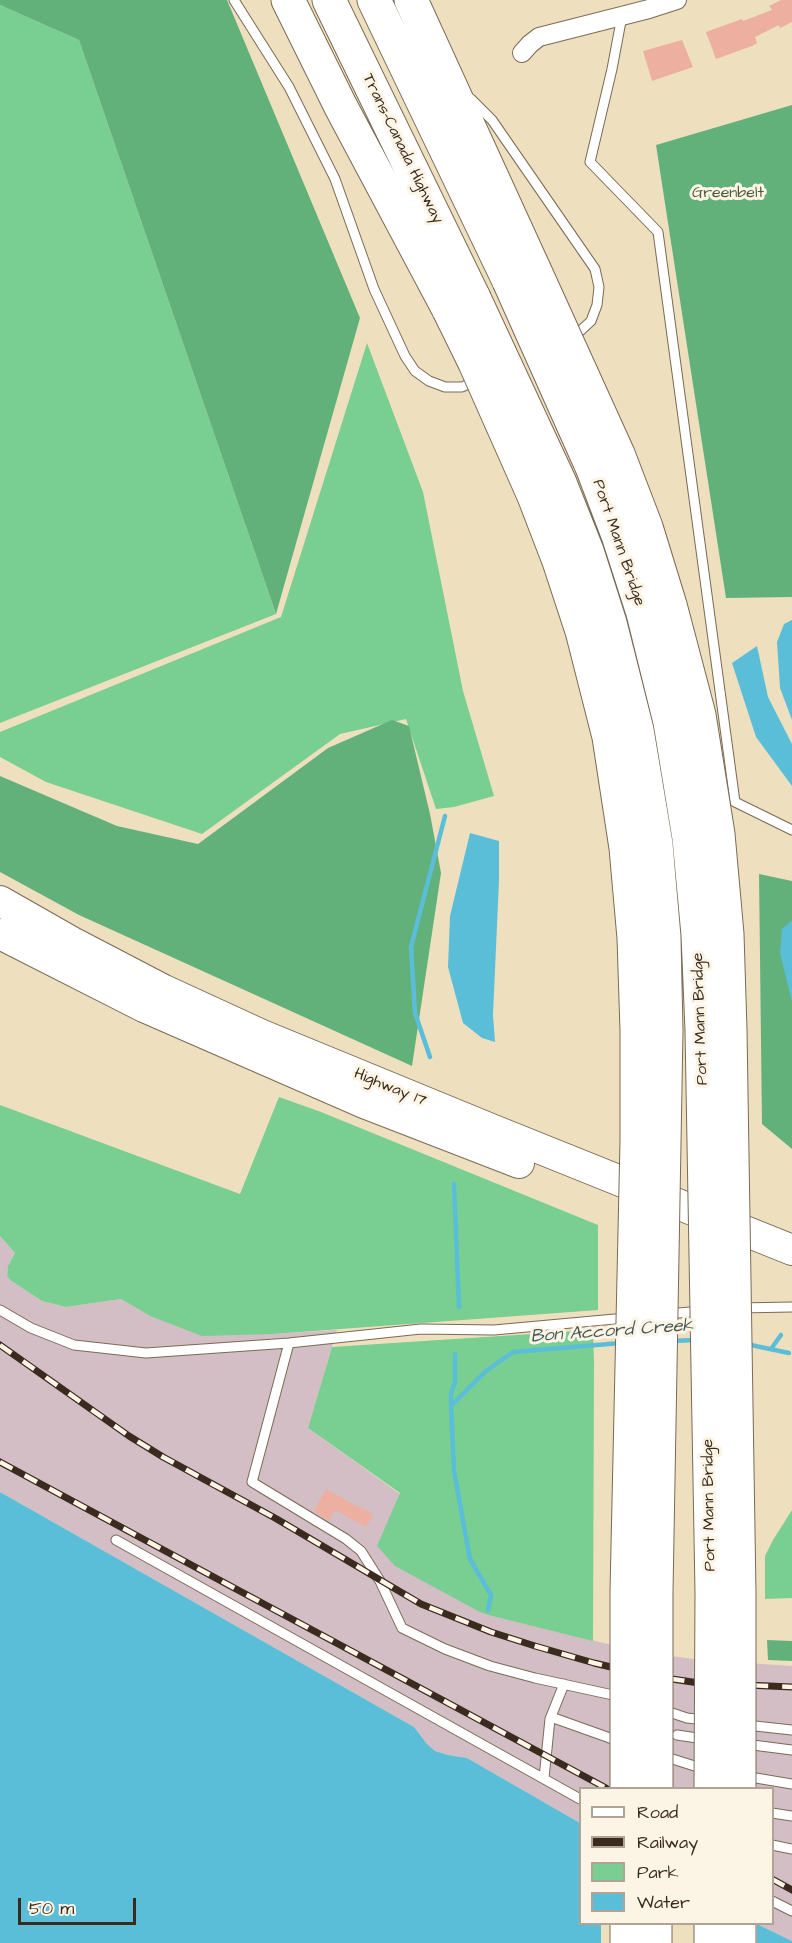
<!DOCTYPE html>
<style>
body{margin:0}
#map{position:relative;width:792px;height:1943px;overflow:hidden;background:#eee0be;font-family:"Architects Daughter",sans-serif}
canvas{display:block}
.legend{position:absolute;left:579px;top:1787px;width:195px;height:138px;box-sizing:border-box;background:#fcf5e5;border:2px solid #afa495;margin:0;padding:8px 10px;list-style:none;font-size:18px;color:#3b2a1e}
.legend li{display:flex;align-items:center;gap:12px;height:30px}
.legend b{width:30px;border:2px solid #afa495}
.scale{position:absolute;left:18px;top:1898px;width:118px;height:27px;box-sizing:border-box;border:3px solid #3b2a1e;border-top:0;padding-left:8px;font-size:18px;line-height:21px;white-space:nowrap;color:#3b2a1e;-webkit-text-stroke:4px #fcf5e5;paint-order:stroke}
</style>
<div id="map">
<canvas width="792" height="1943"></canvas>
<ul class="legend">
<li><b style="height:8px;background:#fff"></b>Road</li>
<li><b style="height:8px;background:#3b2a1e"></b>Railway</li>
<li><b style="height:16px;background:#79ce91"></b>Park</li>
<li><b style="height:16px;background:#5bbed9"></b>Water</li>
</ul>
<div class="scale">50 m</div>
</div>
<script>
const ctx = document.querySelector('canvas').getContext('2d');
ctx.lineJoin = 'round';
function paint(path, color) { ctx.fillStyle = color; ctx.fill(path, 'evenodd'); }
const toPath = rows => new Path2D(rows.map(r => 'M' + r).join(''));
function trace(path, color, width, dash) { ctx.strokeStyle = color; ctx.lineWidth = width; ctx.lineCap = dash ? 'butt' : 'round'; ctx.setLineDash(dash || []); ctx.stroke(path); }
function write(font, color, halo, rows, align = 'center') {
  ctx.font = font + ' "Architects Daughter",sans-serif'; ctx.lineWidth = 6; ctx.setLineDash([]); ctx.textBaseline = 'middle'; ctx.strokeStyle = halo; ctx.fillStyle = color; for (const [text, x, y, turn = 0] of rows) {
    ctx.save(); ctx.translate(x, y); ctx.rotate((+turn || 0) * Math.PI / 180); ctx.textAlign = isNaN(turn) ? turn : align; if (halo) ctx.strokeText(text, 0, 0); ctx.fillText(text, 0, 0); ctx.restore();
  }
}
paint(toPath([
 [0,1236,15,1253,8,1266,7,1276,10,1280,42,1301,66,1307,121,1299,150,1316,273,1334,337,1330,308,1428,400,1494,492,1616,641,1652,701,1660,792,1666,792,1941,757,1924,772,1924,772,1788,580,1788,580,1823,467,1758,448,1755,435,1751,427,1744,414,1727,0,1492]
]), '#d2bec4');
paint(toPath([
 [0,5,79,40,276,614,0,723],
 [367,343,423,492,463,691,494,796,454,807,436,809,406,719,340,734,202,834,46,782,0,757,0,732,281,617],
 [279,1097,321,1112,598,1225,598,1310,273,1334,202,1336,150,1316,121,1299,66,1307,42,1301,10,1280,7,1276,8,1266,15,1253,0,1236,0,1105,240,1194],
 [593,1330,594,1361,593,1641,492,1616,480,1612,395,1566,377,1546,400,1493,308,1428,332,1347],
 [792,1510,792,1598,765,1599,765,1556,773,1540]
]), '#79ce91');
paint(toPath([
 [0,0,227,0,360,318,276,614,79,40,0,5],
 [792,105,792,597,726,598,656,145],
 [392,720,409,726,430,814,441,873,412,1066,79,915,0,872,0,776,117,826,198,844,328,748],
 [759,874,792,881,792,1149,762,1124],
 [767,1640,792,1641,792,1661,768,1660]
]), '#62b17b');
paint(toPath([
 [792,620,792,720,780,688,777,642,784,624],
 [757,646,768,697,792,744,792,786,756,737,732,663],
 [470,833,499,841,499,880,493,1015,495,1042,482,1038,463,1023,448,967,450,916],
 [791,921,792,921,792,1002,780,953,782,929],
 [0,1492,414,1727,427,1744,435,1751,448,1755,467,1758,580,1823,580,1924,757,1924,792,1941,792,1943,0,1943]
]), '#5bbed9');
paint(toPath([
 [601,1924,757,1924,757,1943,601,1943]
]), '#eee0be');
trace(toPath([
 [430,1057,415,1013,411,947,445,816],
 [454,1184,459,1307],
 [671,1341,696,1340],
 [746,1344,789,1353],
 [771,1349,781,1335],
 [451,1405,451,1394,455,1382,455,1354],
 [488,1610,491,1595,470,1559,454,1471,451,1406,486,1371,513,1352,621,1343]
]), '#5bbed9', 4.5);
paint(toPath([
 [781,0,792,0,792,22,780,28,779,25,755,37,757,43,752,46,716,59,706,32,742,19,743,21,772,10,769,6],
 [682,40,693,67,652,81,643,51],
 [326,1489,360,1508,360,1507,373,1514,366,1527,335,1510,329,1521,314,1511]
]), '#ecafa0');
const service = toPath([
 [234,0,289,87,335,179,374,289,405,356,415,371,429,381,445,387,462,387,478,380],
 [622,16,612,69,590,162,658,232,735,802,792,830],
 [471,99,492,120,595,269,599,287,597,305,591,321,578,333,569,337],
 [739,1308,792,1307],
 [0,1310,31,1328,74,1345,146,1353,289,1343,421,1329,494,1330,626,1318],
 [667,1314,701,1311],
 [289,1343,252,1482,346,1539,361,1551,380,1581,402,1628,445,1649,490,1666,535,1678,622,1697],
 [116,1540,580,1799],
 [663,1710,687,1718,705,1720],
 [551,1717,621,1742],
 [746,1725,792,1730],
 [677,1735,704,1739],
 [745,1744,792,1750],
 [663,1756,704,1769],
 [744,1776,792,1784],
 [544,1778,550,1719,564,1684],
 [772,1813,792,1816],
 [772,1845,792,1849],
 [772,1901,792,1911]
]);
const minor = toPath([
 [522,53,530,44,539,37,649,9,677,0]
]);
const trunk = toPath([
 [0,901,72,942,164,990,262,1035,491,1129,792,1250],
 [0,934,144,1007,364,1103,519,1163]
]);
const motorway = toPath([
 [288,0,341,107,449,310],
 [329,0,474,298],
 [374,0,509,281],
 [411,0,534,269],
 [627,1943,627,1924],
 [655,1943,655,1924],
 [711,1943,711,1924],
 [739,1943,739,1924]
]);
trace(service, '#7a6a56', 11);
trace(minor, '#7a6a56', 20);
trace(trunk, '#7a6a56', 32);
trace(motorway, '#7a6a56', 35);
trace(service, '#fff', 9);
trace(minor, '#fff', 18);
trace(trunk, '#fff', 30);
trace(motorway, '#fff', 33);
const rail = toPath([
 [0,1345,129,1436,163,1457,275,1518,421,1604,491,1632,535,1646,594,1663,645,1675,699,1683,792,1687],
 [0,1462,606,1788],
 [772,1879,792,1890]
]);
trace(rail, '#3b2a1e', 7);
trace(rail, '#fcf5e5', 4.5, [14]);
const motorwayBridge = toPath([
 [534,269,618,454,646,527,670,605,699,715,718,834,727,934,730,1030,739,1593,739,1788],
 [509,281,592,467,619,538,643,613,670,722,689,838,698,935,702,1030,712,1593,711,1788],
 [474,298,560,483,587,551,610,623,637,730,656,844,664,937,666,1031,656,1592,656,1788],
 [449,310,475,363,534,496,559,561,582,631,609,737,626,848,634,938,637,1031,637,1141,627,1592,627,1788]
]);
trace(motorwayBridge, '#7a6a56', 35, []);
trace(motorwayBridge, '#fff', 33);
write('16px', '#3b2a1e', '#fcf5e5', [
 ["Trans-Canada Highway",402,149,64],
 ["Port Mann Bridge",618,543,71],
 ["Port Mann Bridge",701,1019,-92],
 ["Highway 17",390,1088,22],
 ["Port Mann Bridge",710,1505,-91]
]);
write('16px', '#4e5b40', '#fcf5e5', [
 ["Greenbelt",728,194]
]);
write('italic 18px', '#455656', '#fcf5e5', [
 ["Bon Accord Creek",612,1332,-4]
]);
</script>
